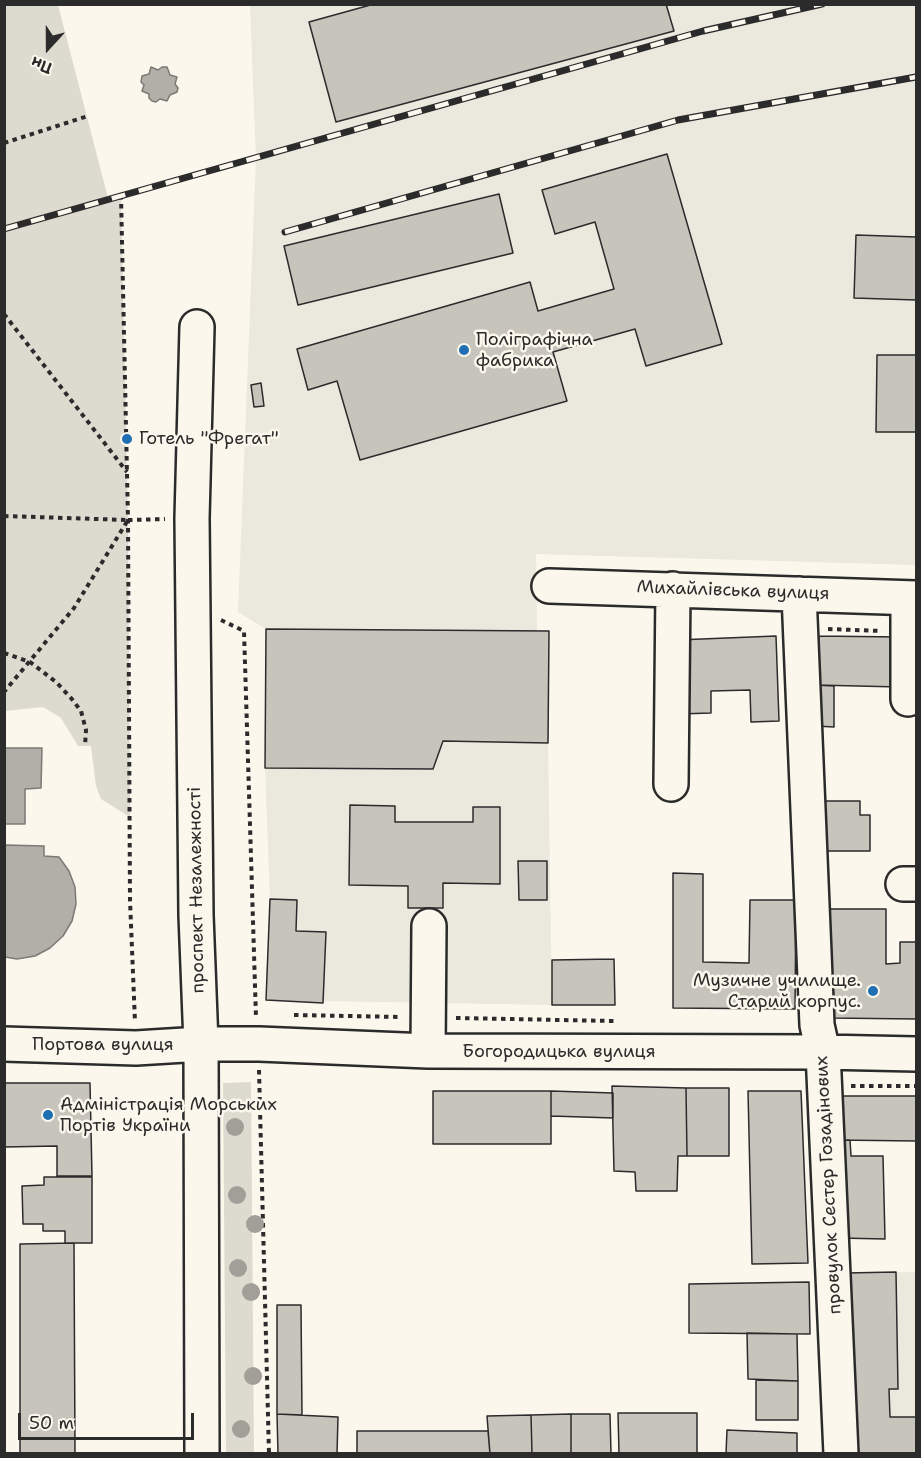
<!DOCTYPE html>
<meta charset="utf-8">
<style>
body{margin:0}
#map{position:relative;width:921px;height:1458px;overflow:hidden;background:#fbf7ec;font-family:"Shantell Sans",sans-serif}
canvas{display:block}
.frame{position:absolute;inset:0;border:6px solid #2b2b2b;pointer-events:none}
.north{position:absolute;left:18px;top:18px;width:60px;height:60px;-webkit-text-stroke:4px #fbf7ec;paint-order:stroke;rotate:201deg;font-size:16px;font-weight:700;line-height:24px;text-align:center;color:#2b2b2b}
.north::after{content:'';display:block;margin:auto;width:21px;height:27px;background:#2b2b2b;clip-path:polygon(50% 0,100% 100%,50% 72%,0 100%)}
.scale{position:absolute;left:18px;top:1413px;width:176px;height:27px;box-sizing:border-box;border:3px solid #2b2b2b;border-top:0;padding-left:8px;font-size:18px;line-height:21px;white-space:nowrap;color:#2b2b2b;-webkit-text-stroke:4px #fbf7ec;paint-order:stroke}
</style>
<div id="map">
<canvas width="921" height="1458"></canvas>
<div class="frame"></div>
<div class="north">Пн</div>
<div class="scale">50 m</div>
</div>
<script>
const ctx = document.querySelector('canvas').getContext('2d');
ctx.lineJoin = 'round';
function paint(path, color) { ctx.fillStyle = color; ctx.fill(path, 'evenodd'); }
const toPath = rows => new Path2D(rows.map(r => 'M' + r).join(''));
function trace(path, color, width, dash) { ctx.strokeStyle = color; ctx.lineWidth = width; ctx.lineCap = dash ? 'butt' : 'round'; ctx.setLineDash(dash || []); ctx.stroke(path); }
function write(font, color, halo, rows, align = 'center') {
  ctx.font = font + ' "Shantell Sans",sans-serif'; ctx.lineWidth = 5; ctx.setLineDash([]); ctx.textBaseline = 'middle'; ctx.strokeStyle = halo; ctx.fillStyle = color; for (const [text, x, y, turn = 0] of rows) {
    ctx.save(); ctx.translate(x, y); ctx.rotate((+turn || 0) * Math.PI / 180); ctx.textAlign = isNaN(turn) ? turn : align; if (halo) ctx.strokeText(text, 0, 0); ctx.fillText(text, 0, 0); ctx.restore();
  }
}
paint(toPath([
 [250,5,916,5,916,565,536,554,537,631,266,629,238,612,256,158],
 [443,741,548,743,552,1005,266,1000,270,899,265,768,433,769],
 [916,1272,916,1453,849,1453,846,1273]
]), '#ebe8de');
paint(toPath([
 [7,5,58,5,108,198,121,195,128,520,130,817,101,799,96,786,91,746,78,746,61,718,43,707,5,711,4,5],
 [251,1082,254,1453,226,1453,223,1083]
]), '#dddad0');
const water = toPath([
 [151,67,158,70,162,67,167,67,170,75,177,77,175,84,178,88,177,92,170,95,167,101,160,99,156,102,152,101,149,98,149,94,142,91,144,85,141,82,142,76,149,74,151,67],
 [4,748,42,748,41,788,25,789,25,824,5,824,4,748],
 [5,845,44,846,44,856,59,857,69,871,75,887,76,904,72,921,63,936,50,948,35,956,17,959,5,957,5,845]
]);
paint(water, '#b1afa7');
trace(water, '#7b7a75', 1.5);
const building = toPath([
 [374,4,666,4,674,31,336,122,309,22,374,4],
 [667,154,722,344,646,366,635,329,553,352,567,401,360,460,337,381,308,390,297,349,530,282,538,311,614,289,595,222,555,234,542,190,667,154],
 [499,194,513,253,298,305,284,246,499,194],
 [856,235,916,237,916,300,854,298,856,235],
 [877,355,916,355,916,432,876,432,877,355],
 [261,383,264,406,254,407,251,385,261,383],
 [266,629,549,631,548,743,443,741,433,769,265,768,266,629],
 [776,636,779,721,751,722,750,690,711,691,711,713,679,714,677,640,776,636],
 [816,636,901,637,900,687,815,685,816,636],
 [815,685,834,686,834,727,815,726,815,685],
 [825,801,860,801,860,815,870,815,870,851,826,851,825,801],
 [350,805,395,806,395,822,473,822,473,807,500,807,500,884,443,883,443,908,408,908,408,886,349,885,350,805],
 [518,861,547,861,547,900,519,900,518,861],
 [673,873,703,874,703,962,749,963,750,900,796,900,795,1009,673,1008,673,873],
 [270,899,297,900,296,931,326,932,323,1003,266,1000,270,899],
 [830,909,886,909,886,964,900,963,900,942,916,942,916,1019,830,1018,830,909],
 [614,959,615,1005,552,1005,552,960,614,959],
 [4,1083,90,1083,92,1176,57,1176,57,1146,4,1147,4,1083],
 [612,1086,686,1088,687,1156,678,1156,677,1191,636,1191,635,1172,614,1171,612,1086],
 [686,1088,729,1088,729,1156,687,1156,686,1088],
 [433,1091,551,1091,551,1144,433,1144,433,1091],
 [551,1091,613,1093,613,1118,551,1116,551,1091],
 [748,1091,801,1091,808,1263,752,1264,748,1091],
 [834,1096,916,1096,916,1141,835,1140,834,1096],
 [835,1140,850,1140,851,1156,883,1156,885,1239,839,1238,835,1140],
 [44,1177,92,1177,92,1243,65,1243,65,1231,43,1231,43,1224,23,1224,22,1186,44,1185,44,1177],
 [74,1243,75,1454,20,1454,20,1244,74,1243],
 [896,1272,898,1389,889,1389,890,1417,916,1417,916,1454,849,1454,846,1273,896,1272],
 [809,1282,810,1334,689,1333,689,1284,809,1282],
 [277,1305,301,1305,302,1415,277,1414,277,1305],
 [747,1333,797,1334,798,1381,748,1379,747,1333],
 [756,1380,798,1381,798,1420,756,1420,756,1380],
 [618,1413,697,1413,697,1454,619,1454,618,1413],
 [277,1414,338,1417,337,1454,278,1454,277,1414],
 [571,1414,610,1414,611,1454,571,1454,571,1414],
 [571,1414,571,1454,532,1454,531,1415,571,1414],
 [531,1415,532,1454,490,1454,487,1416,531,1415],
 [727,1430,797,1433,797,1454,726,1454,727,1430],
 [357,1431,488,1431,490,1454,357,1454,357,1431]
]);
paint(building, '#c7c4bc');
trace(building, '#2b2b2b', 1.5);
const minor = toPath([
 [197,327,192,518,196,915,201,1044,202,1454],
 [549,586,916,598],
 [799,594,817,1025,823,1052,841,1454],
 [908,699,908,598],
 [671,784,673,589],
 [903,884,916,884],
 [4,1044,136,1048,201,1044,259,1044,428,1051,823,1052,916,1054],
 [428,1051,429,926]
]);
trace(minor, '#2b2b2b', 38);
trace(toPath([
 [4,143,88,116],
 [121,195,128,520,130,900,135,1022],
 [4,314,127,472],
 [4,516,128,520,74,608,4,692],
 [128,520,165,519],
 [221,620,244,631,256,1018],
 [828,629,881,631],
 [4,653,30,662,56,682,71,698,81,711,86,730,85,746],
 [294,1015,401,1017],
 [456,1018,614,1021],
 [259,1070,269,1454],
 [851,1086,916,1086]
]), '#2b2b2b', 4, [4.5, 4.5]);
trace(minor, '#fbf7ec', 33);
const rail = toPath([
 [4,229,703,31,822,4],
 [285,232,678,120,916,77]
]);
trace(rail, '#2b2b2b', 7);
trace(rail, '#fbf7ec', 4.5, [14]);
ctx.fillStyle = '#a19f98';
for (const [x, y] of [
 [235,1127],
 [237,1195],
 [255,1224],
 [238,1268],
 [251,1292],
 [253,1376],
 [241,1429]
]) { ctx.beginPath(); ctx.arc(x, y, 9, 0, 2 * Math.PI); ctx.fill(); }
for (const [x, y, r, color] of [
 [464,350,6,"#1f6fb2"],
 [127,439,6,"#1f6fb2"],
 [873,991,6,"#1f6fb2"],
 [48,1115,6,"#1f6fb2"]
]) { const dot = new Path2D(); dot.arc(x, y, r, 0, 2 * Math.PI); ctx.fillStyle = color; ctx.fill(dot); trace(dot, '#fbf7ec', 2); }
write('18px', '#2b2b2b', '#fbf7ec', [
 ["Поліграфічна",476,340],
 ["фабрика",476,361],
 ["Готель \"Фрегат\"",139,439],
 ["Музичне училище.",861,981,"right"],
 ["Старий корпус.",861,1002,"right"],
 ["Адміністрація Морських",60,1105],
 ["Портів України",60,1126]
], 'left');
write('18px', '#2b2b2b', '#fbf7ec', [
 ["Михайлівська вулиця",733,591,2],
 ["проспект Незалежності",197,890,-91],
 ["Портова вулиця",103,1045],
 ["Богородицька вулиця",559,1052],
 ["провулок Сестер Гозадінових",829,1185,-93]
]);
</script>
